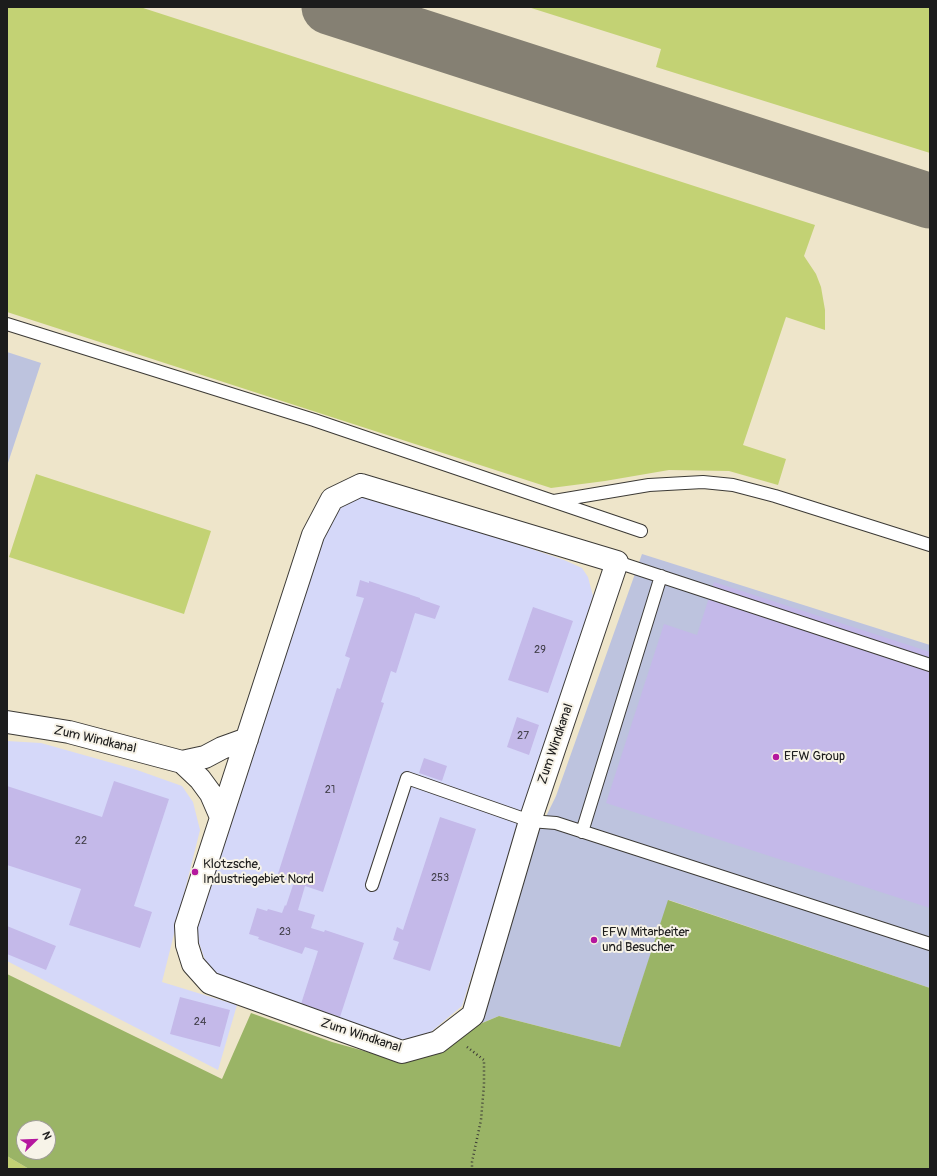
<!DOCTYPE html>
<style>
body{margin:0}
#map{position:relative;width:937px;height:1176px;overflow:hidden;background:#eee5ca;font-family:Pangolin,sans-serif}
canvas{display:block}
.frame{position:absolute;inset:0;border:8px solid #1c1c1c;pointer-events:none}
.north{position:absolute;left:16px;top:1120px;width:40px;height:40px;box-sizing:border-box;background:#f7f3e8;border:1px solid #9f9d96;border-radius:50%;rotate:67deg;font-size:11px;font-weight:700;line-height:16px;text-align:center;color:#1c1c1c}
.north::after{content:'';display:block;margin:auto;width:14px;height:18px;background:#b5179e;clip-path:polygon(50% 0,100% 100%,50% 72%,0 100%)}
</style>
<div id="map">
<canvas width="937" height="1176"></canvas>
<div class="frame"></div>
<div class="north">N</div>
</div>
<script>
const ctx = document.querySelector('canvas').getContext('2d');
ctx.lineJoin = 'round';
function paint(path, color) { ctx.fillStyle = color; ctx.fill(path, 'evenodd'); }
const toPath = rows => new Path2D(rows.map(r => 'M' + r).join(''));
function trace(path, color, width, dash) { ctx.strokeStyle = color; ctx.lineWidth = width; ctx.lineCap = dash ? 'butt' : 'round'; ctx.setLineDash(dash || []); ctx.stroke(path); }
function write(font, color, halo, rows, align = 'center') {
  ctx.font = font + ' Pangolin,sans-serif'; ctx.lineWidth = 4; ctx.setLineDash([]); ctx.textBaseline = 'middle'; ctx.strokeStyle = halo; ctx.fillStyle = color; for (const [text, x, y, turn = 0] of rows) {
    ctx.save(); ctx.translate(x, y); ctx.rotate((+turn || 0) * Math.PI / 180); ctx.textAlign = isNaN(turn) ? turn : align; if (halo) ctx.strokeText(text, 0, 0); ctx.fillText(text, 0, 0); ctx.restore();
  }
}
paint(toPath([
 [372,495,564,560,582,568,588,577,593,596,462,1006,426,1036,398,1040,216,974,206,963,199,943,196,923,323,532,336,509,352,497],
 [7,741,41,743,137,770,182,786,193,802,200,830,162,982,237,1005,218,1070,7,961]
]), '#d5d8f9');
paint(toPath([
 [7,352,41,363,7,466],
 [642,554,930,645,930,988,669,900,620,1047,499,1016,482,1023,533,843,556,796]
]), '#bdc3de');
paint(toPath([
 [7,7,140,7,815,225,804,256,816,274,821,287,825,310,825,330,786,317,743,445,786,459,778,485,729,471,669,470,605,481,551,488,7,312],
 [528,7,930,7,930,153,656,67,661,49],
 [36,474,211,531,184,614,9,557],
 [7,1156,29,1169,7,1169]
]), '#c3d274');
paint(toPath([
 [668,900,930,988,930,1169,29,1169,7,1156,7,974,222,1079,251,1013,332,1042,400,1061,468,1029,499,1016,620,1047],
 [24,1128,48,1128,48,1152,24,1152]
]), '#9ab466');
trace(toPath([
 [329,7,930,201]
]), '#858073', 55);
paint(toPath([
 [360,580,369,583,369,581,420,598,420,599,440,606,435,619,415,613,396,673,391,671,381,702,384,703,323,892,305,886,298,910,315,915,311,928,324,932,325,930,364,943,340,1017,301,1004,318,951,305,947,302,954,258,939,259,937,249,934,257,908,267,911,268,909,282,913,285,905,286,906,294,882,277,877,337,688,340,689,350,658,345,656,364,598,356,596],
 [714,582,930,652,930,908,606,803,664,624,697,635],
 [533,607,573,621,548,693,508,680],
 [517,717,539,725,529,755,507,747],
 [424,758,447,766,442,781,419,773],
 [114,781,169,799,134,906,152,912,140,948,69,925,81,889,7,865,7,786,102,817],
 [440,817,476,829,430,971,393,959,399,942,393,940,397,927,403,930],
 [7,926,56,946,46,970,7,954],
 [180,997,230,1010,220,1047,170,1034]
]), '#c4b9e9');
const lane = toPath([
 [7,324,314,420,641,531],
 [554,501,649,485,703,482,733,485,775,496,930,545],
 [617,562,930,665],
 [582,832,661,576],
 [372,885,407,778,530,821,556,823,930,944]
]);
const street = toPath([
 [361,485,617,562,530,821,473,1015,438,1042,402,1052,210,983,193,964,187,945,186,926,313,535,332,499,361,485],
 [7,722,69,732,182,762,200,779,211,794,221,817],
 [182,762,205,757,222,748,247,739]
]);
trace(lane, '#3c3a36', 14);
trace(street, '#3c3a36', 24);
trace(toPath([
 [467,1047,484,1060,484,1085,481,1120,472,1162,472,1169]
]), '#3c3a36', 2.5, [1, 3]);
trace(lane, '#fff', 12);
trace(street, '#fff', 22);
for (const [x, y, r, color] of [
 [776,757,4,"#b5179e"],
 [195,872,4,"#b5179e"],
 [594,940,4,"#b5179e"]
]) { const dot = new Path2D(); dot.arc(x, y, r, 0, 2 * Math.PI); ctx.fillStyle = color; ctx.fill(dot); trace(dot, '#f7f3e8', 1.5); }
write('11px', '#46434f', null, [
 ["29",540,650],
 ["27",523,736],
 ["21",330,790],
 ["22",81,841],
 ["253",440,878],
 ["23",285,932],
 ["24",200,1022]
]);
write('13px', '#1c1c1c', '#f7f3e8', [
 ["Zum Windkanal",95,740,13],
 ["Zum Windkanal",556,744,-71],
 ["Zum Windkanal",361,1036,18]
]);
write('13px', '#1c1c1c', '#f7f3e8', [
 ["EFW Group",784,757],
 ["Klotzsche,",203,865],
 ["Industriegebiet Nord",203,880],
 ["EFW Mitarbeiter",602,933],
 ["und Besucher",602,948]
], 'left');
</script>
